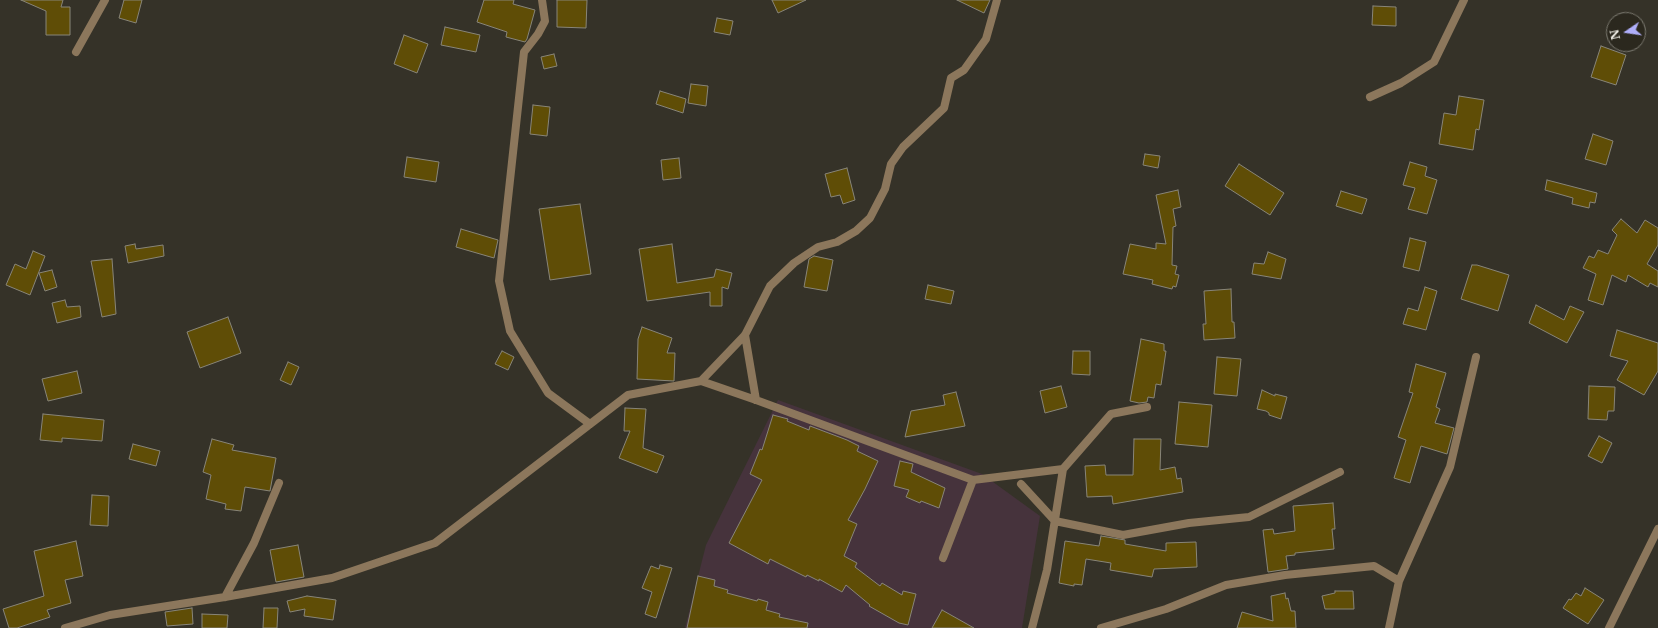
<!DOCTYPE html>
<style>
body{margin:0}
#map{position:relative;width:1658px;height:628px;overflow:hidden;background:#353228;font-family:"Libre Baskerville",serif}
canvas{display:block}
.north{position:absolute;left:1606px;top:12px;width:40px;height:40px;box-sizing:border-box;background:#2b281e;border:1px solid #7c7a71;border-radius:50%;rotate:257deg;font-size:11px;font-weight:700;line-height:16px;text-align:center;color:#f6f4ed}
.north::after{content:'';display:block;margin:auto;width:14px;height:18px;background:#afaefa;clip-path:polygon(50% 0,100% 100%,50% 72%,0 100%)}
</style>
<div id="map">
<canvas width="1658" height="628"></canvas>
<div class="north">N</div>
</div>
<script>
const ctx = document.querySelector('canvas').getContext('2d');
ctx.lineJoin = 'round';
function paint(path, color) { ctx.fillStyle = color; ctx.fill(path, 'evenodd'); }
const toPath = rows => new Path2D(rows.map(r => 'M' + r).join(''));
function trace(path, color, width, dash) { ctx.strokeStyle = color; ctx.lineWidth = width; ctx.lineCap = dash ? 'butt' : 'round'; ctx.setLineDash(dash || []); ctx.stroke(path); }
paint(toPath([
 [778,400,982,474,1040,516,1022,628,685,628,706,545]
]), '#46333c');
const building = toPath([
 [21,0,63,0,61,7,70,7,70,35,46,35,46,11,21,0],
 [124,0,142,0,136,23,119,18,124,0],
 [484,0,514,0,513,4,535,10,527,39,525,42,506,37,507,32,477,22,484,0],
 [557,0,587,0,586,28,557,27,557,0],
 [772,0,806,0,778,13,772,0],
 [957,0,990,0,984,13,957,0],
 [1373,6,1396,7,1396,26,1372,25,1373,6],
 [717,18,733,21,730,35,714,32,717,18],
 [445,27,480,35,476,52,441,45,445,27],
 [404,35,428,44,417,73,394,64,404,35],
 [1601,46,1626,55,1616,85,1591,77,1601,46],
 [554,54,557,66,544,69,541,57,554,54],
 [691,84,708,86,706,106,688,103,691,84],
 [660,91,686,99,683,113,656,104,660,91],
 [1459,96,1484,100,1479,130,1476,129,1473,150,1439,144,1444,113,1456,115,1459,96],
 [533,105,550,107,547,136,530,134,533,105],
 [1593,134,1613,141,1606,165,1585,159,1593,134],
 [1145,154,1160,156,1158,168,1143,165,1145,154],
 [407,157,439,162,436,182,404,177,407,157],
 [679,158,681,178,663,180,661,160,679,158],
 [1410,162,1427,167,1425,176,1437,180,1427,214,1408,209,1415,188,1403,185,1410,162],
 [1239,164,1284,193,1270,215,1225,186,1239,164],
 [847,168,855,200,843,204,840,195,831,197,825,174,847,168],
 [1547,180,1597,193,1595,203,1590,202,1589,208,1572,204,1573,198,1545,190,1547,180],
 [1178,190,1181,207,1173,209,1176,226,1173,227,1172,265,1177,266,1175,274,1179,275,1176,287,1173,286,1172,289,1152,284,1153,280,1123,274,1130,244,1156,249,1156,243,1166,244,1156,195,1178,190],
 [1341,191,1367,199,1362,214,1336,206,1341,191],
 [580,204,591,274,550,280,539,209,580,204],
 [1621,219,1637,233,1645,220,1658,228,1658,245,1647,264,1658,271,1658,287,1650,283,1648,287,1628,275,1626,282,1612,275,1603,305,1588,300,1596,274,1583,268,1589,256,1594,258,1598,250,1608,254,1617,235,1612,230,1621,219],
 [461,229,498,240,494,258,456,247,461,229],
 [1410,238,1426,242,1419,271,1403,267,1410,238],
 [135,244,136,249,163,245,164,256,128,263,125,246,135,244],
 [672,244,677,283,714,277,716,269,732,273,728,289,722,287,722,306,710,306,710,292,647,301,639,249,672,244],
 [33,251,45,256,30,295,6,285,15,264,26,269,33,251],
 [1268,252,1286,259,1281,279,1252,274,1254,263,1264,264,1268,252],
 [814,256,833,260,827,291,804,287,809,259,814,256],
 [112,259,116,314,102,317,91,261,112,259],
 [1472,265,1477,265,1509,275,1498,311,1461,299,1472,265],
 [52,270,57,287,45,291,39,273,52,270],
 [928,285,954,291,951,304,925,299,928,285],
 [1425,287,1437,291,1426,330,1403,324,1408,308,1418,311,1425,287],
 [1231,289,1232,322,1234,322,1235,338,1204,340,1203,324,1206,324,1204,291,1231,289],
 [65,300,67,307,80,306,81,317,57,323,52,303,65,300],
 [1536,305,1564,320,1570,306,1584,312,1567,343,1529,323,1536,305],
 [228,317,241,353,200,368,187,332,228,317],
 [642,327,672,338,667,353,675,353,674,381,637,379,638,339,642,327],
 [1617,330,1658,343,1658,371,1644,395,1617,380,1628,361,1610,356,1617,330],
 [1141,339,1164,344,1164,351,1166,351,1161,385,1156,384,1154,398,1148,397,1147,402,1139,403,1130,401,1141,339],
 [502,351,514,357,508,370,495,364,502,351],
 [1073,351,1090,351,1090,375,1072,374,1073,351],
 [1217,357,1241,359,1237,396,1214,394,1217,357],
 [288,362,299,367,291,385,280,380,288,362],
 [1416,364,1446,373,1436,407,1440,409,1435,423,1454,428,1447,454,1421,446,1410,483,1394,478,1406,440,1398,437,1413,393,1409,392,1416,364],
 [77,371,82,393,48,401,42,379,77,371],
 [1061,386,1067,407,1045,413,1040,391,1061,386],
 [1589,386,1615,387,1614,411,1608,411,1607,420,1588,419,1589,386],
 [1262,390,1275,396,1275,394,1287,397,1281,419,1269,415,1269,413,1266,411,1257,409,1262,390],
 [956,392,965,426,905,437,911,411,945,405,943,395,956,392],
 [1179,402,1212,405,1208,447,1175,444,1179,402],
 [625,408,646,409,643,448,664,456,657,473,619,458,630,431,624,431,625,408],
 [43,414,104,420,102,441,62,438,62,442,40,440,43,414],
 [773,415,788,419,787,421,809,430,810,426,847,440,859,446,857,451,878,461,865,489,848,520,857,524,844,556,857,563,855,567,880,586,882,583,902,595,903,591,916,594,908,625,899,623,869,606,870,605,846,585,842,592,819,579,819,581,807,575,806,577,770,559,768,564,729,543,762,480,750,474,760,449,762,450,773,415],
 [1599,436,1612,443,1602,463,1588,456,1599,436],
 [212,439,234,445,232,450,276,458,270,491,245,487,241,511,225,509,226,504,206,499,211,475,203,472,212,439],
 [1134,439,1161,439,1160,470,1175,467,1177,479,1181,478,1183,492,1113,504,1112,496,1087,497,1085,466,1105,465,1106,475,1133,475,1134,439],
 [133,444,160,451,156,466,129,459,133,444],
 [900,461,913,464,911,472,945,488,939,508,921,501,920,503,906,497,909,490,894,486,900,461],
 [92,495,109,496,108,526,90,525,92,495],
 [1333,503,1335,529,1332,529,1334,549,1295,553,1295,555,1286,556,1288,569,1268,572,1263,530,1273,529,1274,534,1295,531,1293,506,1333,503],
 [1101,536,1125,540,1125,544,1166,551,1166,543,1196,542,1197,567,1154,569,1152,577,1110,570,1111,563,1086,559,1082,585,1074,584,1074,586,1059,583,1065,541,1099,546,1101,536],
 [76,541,83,576,65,580,71,603,47,610,50,617,17,628,9,628,3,609,44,596,34,551,76,541],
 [298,545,304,577,276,582,270,550,298,545],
 [660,565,672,568,656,618,645,614,652,592,642,588,651,566,659,569,660,565],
 [698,576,715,580,714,586,728,590,727,593,757,601,758,599,768,602,766,610,780,614,779,617,808,623,807,628,687,628,698,576],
 [1585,588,1604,600,1588,624,1563,608,1569,599,1571,600,1576,593,1581,596,1585,588],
 [1335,591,1353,591,1354,609,1325,609,1322,596,1335,593,1335,591],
 [1285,593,1286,599,1288,598,1291,611,1295,611,1296,628,1237,628,1242,612,1273,621,1271,596,1285,593],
 [307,596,336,600,333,620,304,616,305,609,290,612,287,601,307,596],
 [192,608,193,624,167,626,165,612,192,608],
 [264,608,278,608,277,628,263,628,264,608],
 [942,610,974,628,932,628,942,610],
 [202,614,228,615,227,628,202,628,202,614]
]);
paint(building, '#5f4d06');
trace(building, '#888579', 1);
trace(toPath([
 [542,0,545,21,538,34,524,52,499,281,510,331,548,393,590,424],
 [76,52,105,0],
 [1370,97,1401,83,1434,62,1464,0],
 [745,335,756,400],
 [701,381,745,335,770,286,794,263,818,247,837,242,856,231,870,218,885,189,891,164,903,147,944,108,951,78,964,70,986,39,997,0],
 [1021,484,1055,521,1123,535,1189,523,1249,517,1340,472],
 [943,558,973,480],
 [225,597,254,543,279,483],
 [65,628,110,615,225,597,332,578,435,543,628,395,701,381,756,400,973,480,1063,469],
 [1032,628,1047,570,1063,469,1111,414,1147,407],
 [1101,628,1166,609,1226,585,1285,575,1374,566,1399,581],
 [1389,628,1399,581,1450,467,1476,357],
 [1609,628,1658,529]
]), '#8c775c', 8);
</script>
